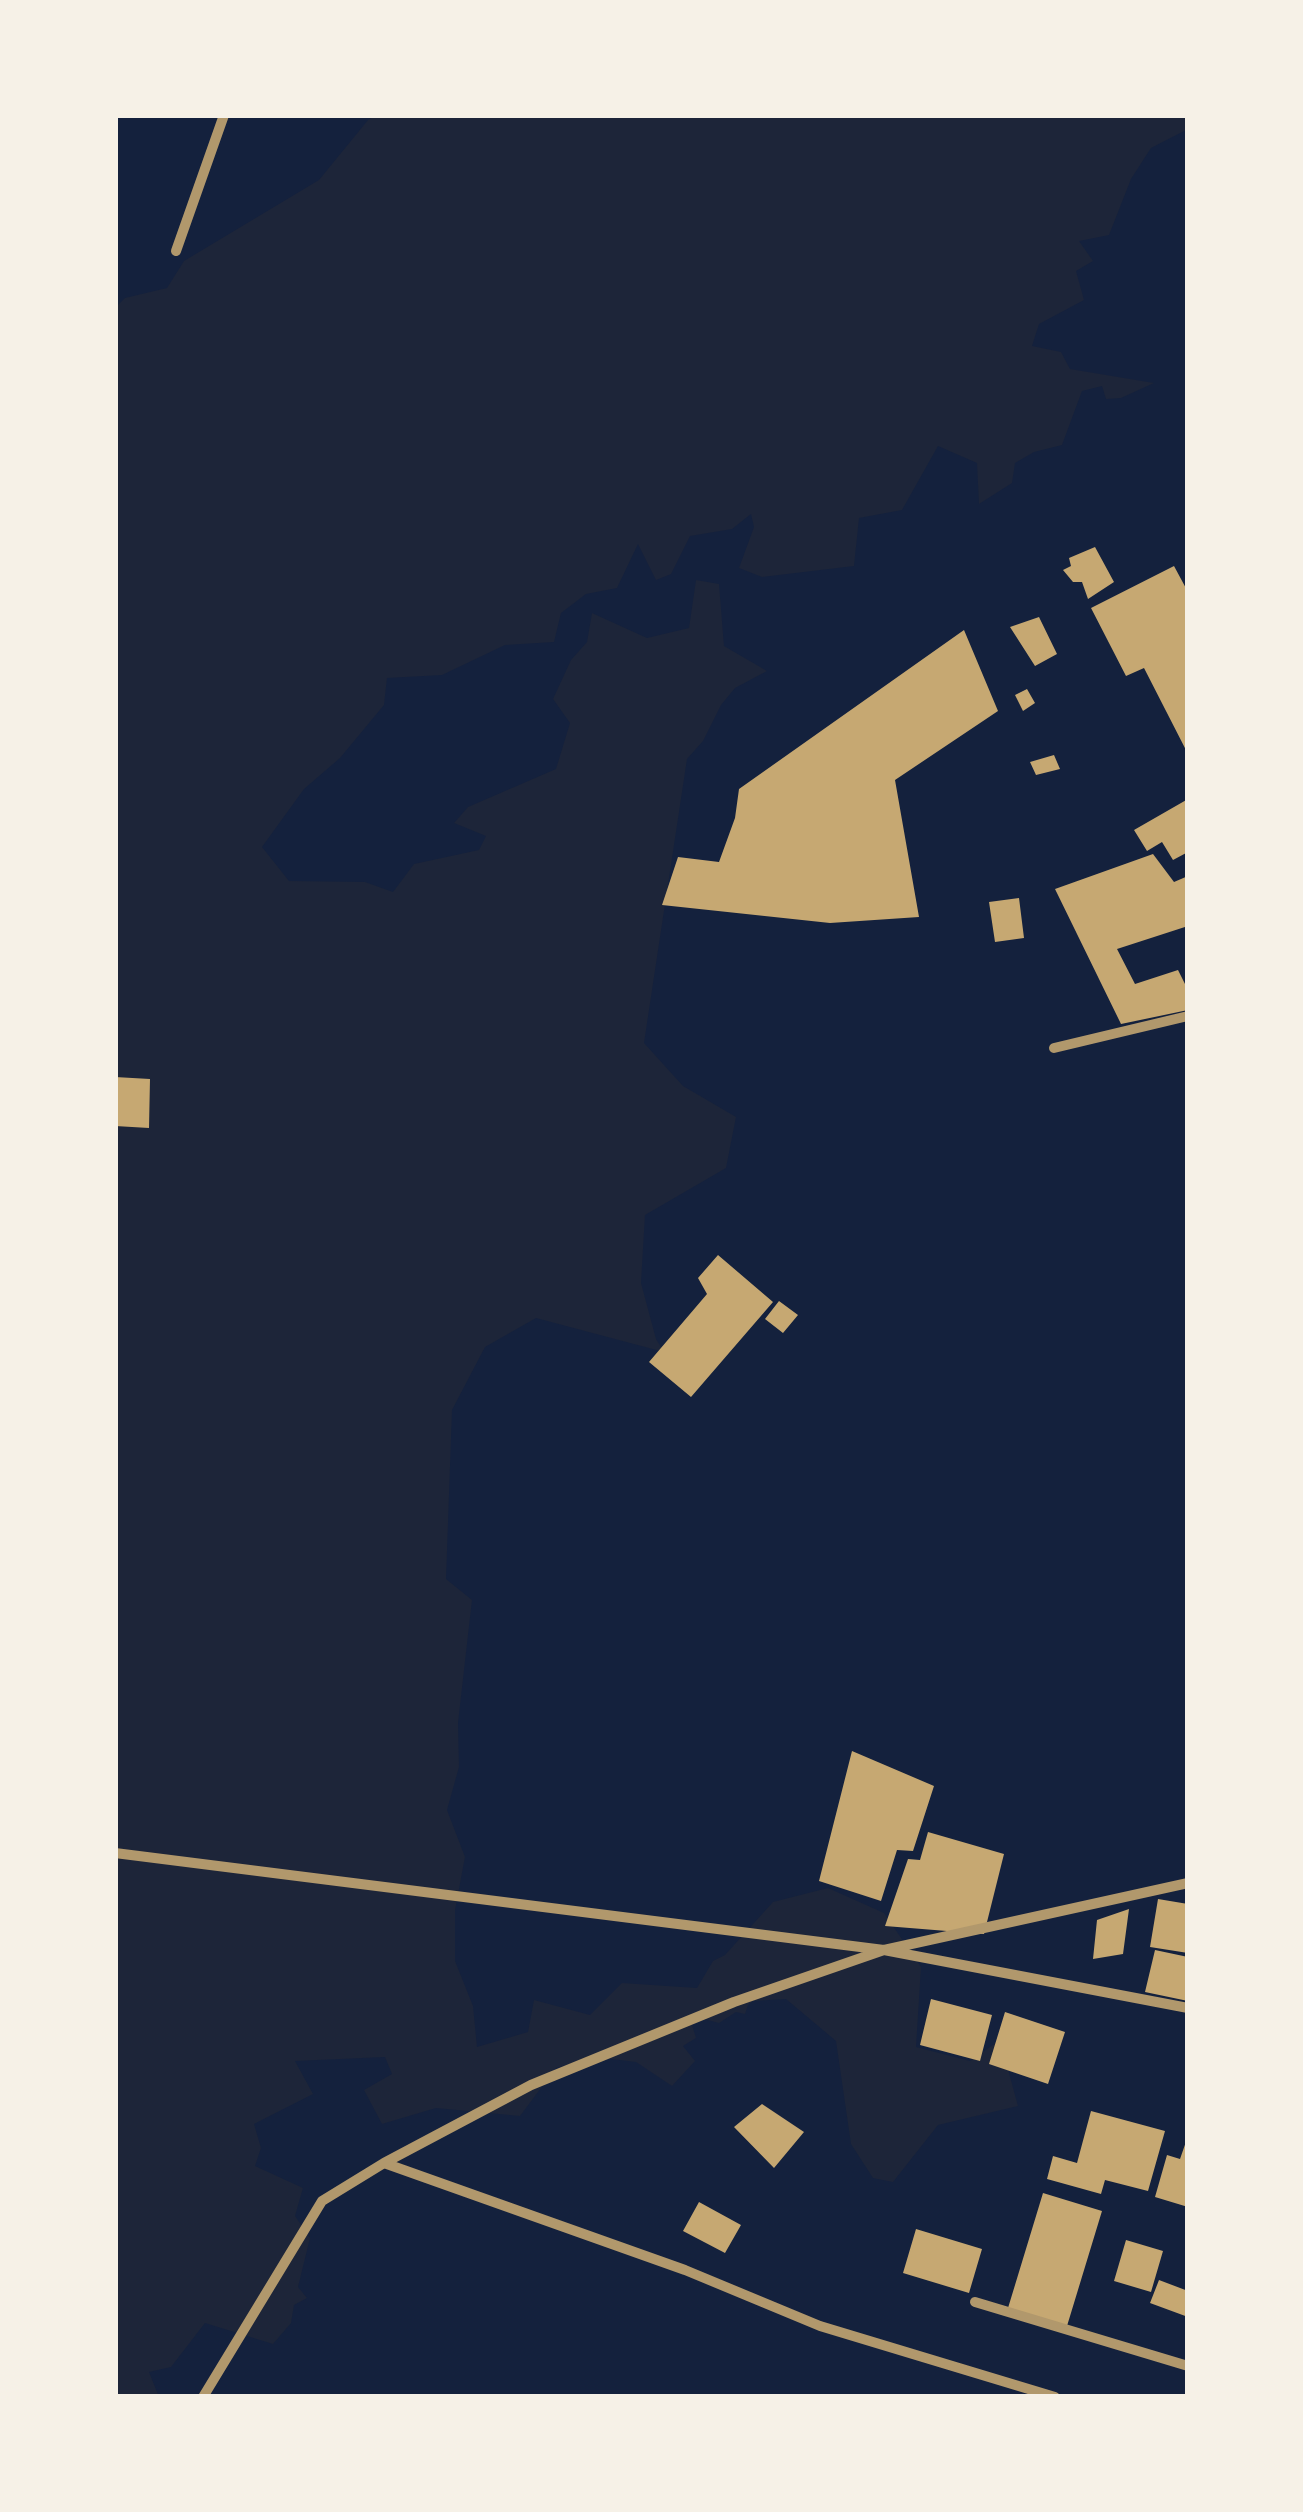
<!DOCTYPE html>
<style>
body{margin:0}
#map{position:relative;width:1303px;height:2512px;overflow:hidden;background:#14213d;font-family:"Exo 2",sans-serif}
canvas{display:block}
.frame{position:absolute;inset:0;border:118px solid #f6f1e7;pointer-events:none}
</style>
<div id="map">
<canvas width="1303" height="2512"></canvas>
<div class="frame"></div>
</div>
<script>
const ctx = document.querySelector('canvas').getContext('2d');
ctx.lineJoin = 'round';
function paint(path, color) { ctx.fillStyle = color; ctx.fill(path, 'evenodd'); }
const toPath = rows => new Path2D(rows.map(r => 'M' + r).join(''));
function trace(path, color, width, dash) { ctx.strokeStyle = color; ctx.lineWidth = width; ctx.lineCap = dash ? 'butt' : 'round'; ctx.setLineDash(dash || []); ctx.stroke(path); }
paint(toPath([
 [377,115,1188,115,1188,129,1151,148,1131,179,1109,235,1079,241,1093,261,1076,271,1084,300,1039,324,1032,346,1061,352,1070,369,1154,383,1121,398,1106,399,1102,386,1082,391,1062,445,1034,452,1015,463,1012,483,979,504,977,463,938,446,902,510,859,518,854,566,762,577,739,568,754,527,751,514,732,529,690,536,671,574,656,580,638,544,617,588,586,594,561,613,554,642,505,645,442,675,387,678,384,705,340,758,304,789,262,847,289,881,365,882,393,892,414,864,479,850,486,836,454,823,468,807,556,769,570,723,553,699,571,660,587,642,592,613,647,638,689,628,696,580,719,584,724,646,767,671,735,688,721,705,703,741,687,759,644,1043,683,1086,736,1117,726,1168,645,1215,641,1283,656,1339,664,1352,536,1318,485,1347,452,1410,446,1579,472,1600,458,1723,459,1767,447,1810,465,1857,455,1910,455,1961,473,2006,477,2047,528,2032,534,2000,590,2015,622,1983,697,1988,713,1961,725,1955,773,1902,828,1888,884,1913,921,1967,916,2047,970,2061,1000,2040,1018,2106,938,2125,893,2182,873,2178,851,2144,836,2041,786,1999,753,2001,748,2005,745,2014,736,2012,719,2023,689,2015,696,2038,683,2046,695,2061,672,2086,636,2062,595,2057,556,2068,520,2116,436,2108,382,2124,364,2090,392,2074,385,2057,295,2061,313,2094,254,2124,261,2148,255,2166,303,2188,295,2216,310,2238,298,2287,307,2298,294,2305,291,2323,273,2344,205,2323,171,2367,149,2372,159,2397,115,2397,115,308,125,298,167,288,184,261,319,180,368,120]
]), '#1d2539');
paint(toPath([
 [1095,547,1114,582,1088,599,1082,582,1073,582,1063,570,1071,566,1069,558],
 [1174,566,1188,592,1188,754,1144,668,1126,676,1091,608],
 [1039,617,1057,654,1035,666,1010,627],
 [964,630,998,711,895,780,919,917,830,923,662,905,678,857,719,862,735,818,739,789],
 [1027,689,1035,703,1023,711,1015,695],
 [1054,755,1060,769,1036,775,1030,762],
 [1188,799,1188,852,1173,860,1162,842,1147,851,1134,830],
 [1153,854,1174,882,1188,876,1188,926,1117,949,1135,984,1178,970,1188,990,1188,1010,1121,1024,1055,889],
 [1019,898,1024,938,995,942,989,902],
 [115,1077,150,1079,149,1128,115,1126],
 [718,1255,773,1302,691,1397,649,1362,707,1294,698,1278],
 [779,1301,798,1315,783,1333,765,1319],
 [852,1751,934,1786,913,1851,897,1850,881,1901,819,1881],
 [928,1832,1004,1854,984,1934,885,1926,908,1859,920,1860],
 [1158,1899,1188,1904,1188,1953,1150,1947],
 [1129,1909,1123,1954,1093,1959,1097,1920],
 [1155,1950,1188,1957,1188,2001,1145,1992],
 [931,1999,992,2015,980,2061,920,2045],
 [1005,2012,1065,2032,1048,2084,989,2064],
 [762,2104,804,2132,774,2168,734,2127],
 [1091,2111,1165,2131,1148,2191,1105,2180,1101,2194,1047,2179,1053,2156,1077,2163],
 [1188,2136,1188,2207,1155,2197,1167,2155,1180,2159],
 [1043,2193,1102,2211,1067,2326,1008,2308],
 [699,2202,741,2225,725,2253,683,2231],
 [916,2229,982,2249,969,2293,903,2273],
 [1126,2240,1163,2251,1151,2292,1114,2281],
 [1159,2280,1188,2291,1188,2317,1150,2303]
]), '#c6a872');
trace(toPath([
 [176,251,224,115],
 [1054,1048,1188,1016],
 [115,1853,884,1950,1188,2008],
 [384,2163,685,2270,820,2326,1055,2397],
 [975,2302,1188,2366],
 [203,2397,322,2201,384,2163,531,2085,734,2002,884,1950,1188,1883]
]), '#b1986c', 10);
</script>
